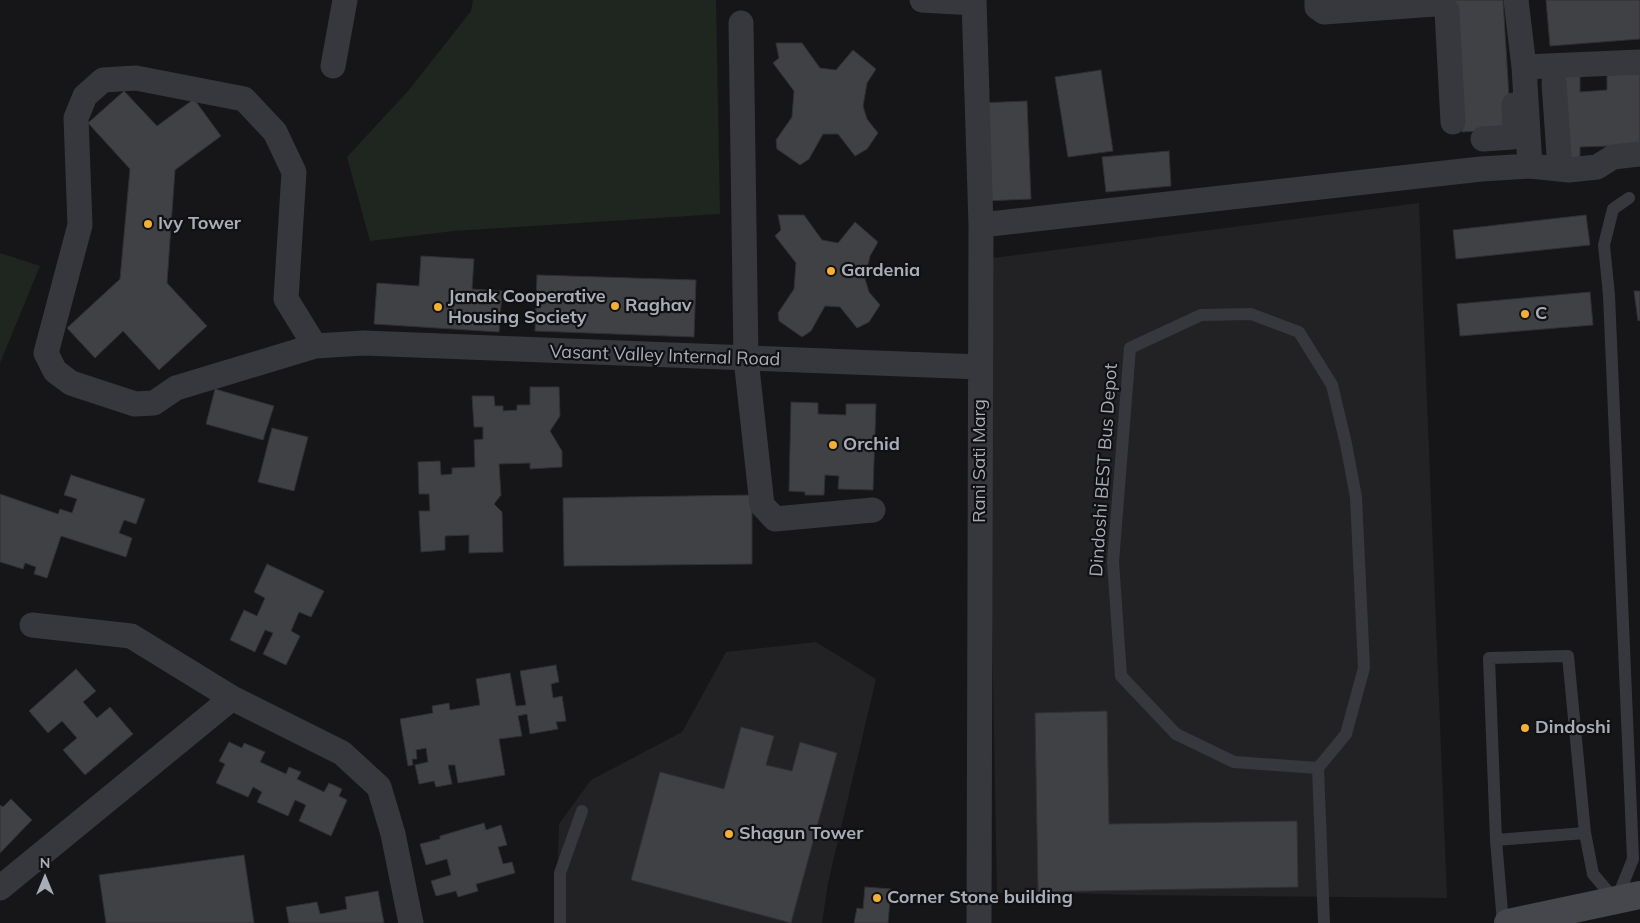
<!DOCTYPE html>
<style>
body{margin:0}
#map{position:relative;width:1640px;height:923px;overflow:hidden;background:#161618;font-family:Mulish,sans-serif}
canvas{display:block}
.north{position:absolute;left:20px;top:853px;width:50px;height:50px;-webkit-text-stroke:4px #111113;paint-order:stroke;rotate:0deg;font-size:14px;font-weight:700;line-height:20px;text-align:center;color:#a8adb8}
.north::after{content:'';display:block;margin:auto;width:18px;height:22px;background:#a8adb8;clip-path:polygon(50% 0,100% 100%,50% 72%,0 100%)}
</style>
<div id="map">
<canvas width="1640" height="923"></canvas>
<div class="north">N</div>
</div>
<script>
const ctx = document.querySelector('canvas').getContext('2d');
ctx.lineJoin = 'round';
function paint(path, color) { ctx.fillStyle = color; ctx.fill(path, 'evenodd'); }
const toPath = rows => new Path2D(rows.map(r => 'M' + r).join(''));
function trace(path, color, width, dash) { ctx.strokeStyle = color; ctx.lineWidth = width; ctx.lineCap = dash ? 'butt' : 'round'; ctx.setLineDash(dash || []); ctx.stroke(path); }
function write(font, color, halo, rows, align = 'center') {
  ctx.font = font + ' Mulish,sans-serif'; ctx.lineWidth = 4.5; ctx.setLineDash([]); ctx.textBaseline = 'middle'; ctx.strokeStyle = halo; ctx.fillStyle = color; for (const [text, x, y, turn = 0] of rows) {
    ctx.save(); ctx.translate(x, y); ctx.rotate((+turn || 0) * Math.PI / 180); ctx.textAlign = isNaN(turn) ? turn : align; if (halo) ctx.strokeText(text, 0, 0); ctx.fillText(text, 0, 0); ctx.restore();
  }
}
paint(toPath([
 [1419,203,1447,898,1129,895,1038,892,997,893,985,259],
 [816,642,876,679,828,883,822,923,556,923,559,824,591,780,682,732,726,652]
]), '#222225');
paint(toPath([
 [473,0,716,0,720,214,454,231,370,241,347,157,409,90,471,11],
 [0,253,40,266,0,363]
]), '#1e261f');
const building = toPath([
 [1454,0,1503,0,1511,129,1462,132,1454,0],
 [1546,0,1640,0,1640,39,1550,46,1546,0],
 [776,43,802,43,820,68,836,70,853,50,876,69,867,83,863,106,867,119,878,133,867,149,855,156,838,134,823,134,809,159,800,165,777,149,776,140,792,117,794,91,773,63,779,58,776,43],
 [1101,70,1113,151,1068,157,1055,77,1101,70],
 [1640,74,1640,145,1580,147,1580,161,1563,162,1557,75,1580,76,1580,92,1607,90,1607,75,1640,74],
 [124,91,157,126,194,99,221,136,175,170,167,283,207,326,159,370,123,331,95,358,67,328,120,279,130,169,88,123,124,91],
 [1027,101,1031,199,984,201,980,103,1027,101],
 [1169,151,1171,186,1106,192,1102,157,1169,151],
 [778,215,804,215,822,240,838,243,855,222,878,242,870,256,865,279,869,292,880,305,869,322,857,328,840,307,825,306,811,331,802,337,779,321,778,313,794,289,796,263,775,236,781,230,778,215],
 [1586,215,1590,245,1456,259,1453,230,1586,215],
 [421,256,474,259,472,289,502,291,499,332,374,324,377,283,419,286,421,256],
 [537,275,696,280,694,337,535,331,537,275],
 [1634,291,1640,291,1640,320,1638,321,1634,291],
 [1590,292,1593,325,1460,336,1457,304,1590,292],
 [530,387,559,387,560,416,550,431,562,451,562,467,530,469,530,463,499,464,501,495,494,504,502,512,503,552,469,553,469,535,445,536,445,550,421,552,419,511,430,511,429,494,419,494,418,462,440,461,441,475,452,474,452,468,475,467,474,440,483,439,483,427,474,427,472,396,494,396,495,406,503,406,503,411,517,410,517,405,530,405,530,387],
 [215,389,274,406,263,440,206,424,215,389],
 [791,402,818,403,818,414,846,415,846,404,876,404,873,490,838,489,839,476,825,475,824,495,805,495,805,492,789,491,791,402],
 [272,428,308,437,294,491,258,482,272,428],
 [71,475,145,499,136,524,124,520,119,533,132,538,126,557,61,536,47,578,34,574,36,567,25,563,23,569,0,562,0,494,58,514,60,509,72,513,77,499,64,495,71,475],
 [752,495,752,564,564,566,563,498,752,495],
 [267,564,324,591,311,617,299,612,291,631,300,636,286,665,263,654,273,633,265,630,255,652,230,640,244,610,257,616,265,598,254,592,267,564],
 [556,665,559,682,551,684,553,698,562,696,566,721,556,722,558,729,530,734,527,714,518,716,522,736,499,739,505,775,458,783,455,765,448,765,452,784,436,787,434,781,419,784,415,765,428,762,426,748,416,750,417,759,412,759,413,765,408,766,400,719,433,713,432,706,449,703,450,710,480,705,476,679,510,673,516,706,526,705,520,671,556,665],
 [76,669,96,691,83,702,97,718,110,707,133,734,85,775,63,750,77,738,62,721,48,733,29,711,76,669],
 [1107,711,1109,824,1297,821,1298,887,1038,892,1035,713,1107,711],
 [741,727,774,736,766,765,792,771,800,742,837,753,791,923,631,880,660,772,724,789,741,727],
 [229,742,242,748,244,743,265,752,260,762,286,774,289,767,301,772,297,779,324,792,329,783,342,789,339,796,347,800,331,836,299,821,306,805,295,800,288,816,257,802,262,792,253,787,248,797,216,783,225,764,219,761,229,742],
 [11,799,32,820,0,853,0,805,3,807,11,799],
 [484,823,486,830,501,825,507,845,498,847,503,864,512,862,515,873,476,884,478,891,458,897,456,891,436,896,431,881,451,875,447,859,426,865,420,844,440,839,440,836,484,823],
 [244,855,254,923,106,923,99,875,244,855],
 [865,887,891,889,888,923,854,923,857,908,863,909,865,887],
 [378,891,384,923,289,923,286,907,317,902,320,914,347,909,345,897,378,891]
]);
paint(building, '#404145');
trace(building, '#303034', 1);
trace(toPath([
 [1318,768,1234,762,1176,734,1121,676,1113,562,1130,348,1201,315,1251,314,1299,332,1332,385,1346,444,1356,497,1364,668,1346,734,1318,768,1324,923],
 [1585,833,1496,840,1489,658,1568,656,1585,833,1593,874,1616,901,1633,859,1609,295,1604,245,1613,209,1629,198],
 [1496,840,1503,923],
 [560,923,560,873,582,811]
]), '#37383d', 12);
trace(toPath([
 [922,0,974,3],
 [974,0,981,225,979,923],
 [1317,0,1317,7,1324,12,1435,4,1442,6,1447,11,1453,122],
 [741,23,746,359,762,505,775,519,873,510],
 [333,66,345,0],
 [1524,67,1640,62],
 [1554,83,1560,169],
 [1483,139,1512,137,1515,128,1514,105],
 [1530,166,1569,170,1597,167,1613,157,1640,154],
 [981,225,1481,169,1530,166,1524,67,1516,0],
 [315,346,286,299,294,172,275,132,244,99,136,78,103,80,85,96,76,118,80,225,46,353,55,371,71,383,135,404,154,403,176,388,315,346,364,343,980,367],
 [32,625,131,636,232,698,342,753,379,787,393,834,411,923],
 [0,888,232,698]
]), '#37383d', 25);
trace(toPath([
 [1508,923,1640,895]
]), '#45474d', 28);
for (const [x, y, r, color] of [
 [148,224,5,"#f2b134"],
 [831,271,5,"#f2b134"],
 [615,306,5,"#f2b134"],
 [438,307,5,"#f2b134"],
 [1525,314,5,"#f2b134"],
 [833,445,5,"#f2b134"],
 [1525,728,5,"#f2b134"],
 [729,834,5,"#f2b134"],
 [877,898,5,"#f2b134"]
]) { const dot = new Path2D(); dot.arc(x, y, r, 0, 2 * Math.PI); ctx.fillStyle = color; ctx.fill(dot); trace(dot, '#111113', 2); }
write('bold 18px', '#a8adb8', '#111113', [
 ["Ivy Tower",158,224],
 ["Gardenia",841,271],
 ["Janak Cooperative",448,297],
 ["Housing Society",448,318],
 ["Raghav",625,306],
 ["C",1535,314],
 ["Orchid",843,445],
 ["Dindoshi",1535,728],
 ["Shagun Tower",739,834],
 ["Corner Stone building",887,898]
], 'left');
write('18px', '#a8adb8', '#111113', [
 ["Vasant Valley Internal Road",665,356,2],
 ["Rani Sati Marg",980,461,-90],
 ["Dindoshi BEST Bus Depot",1104,470,-86]
]);
</script>
